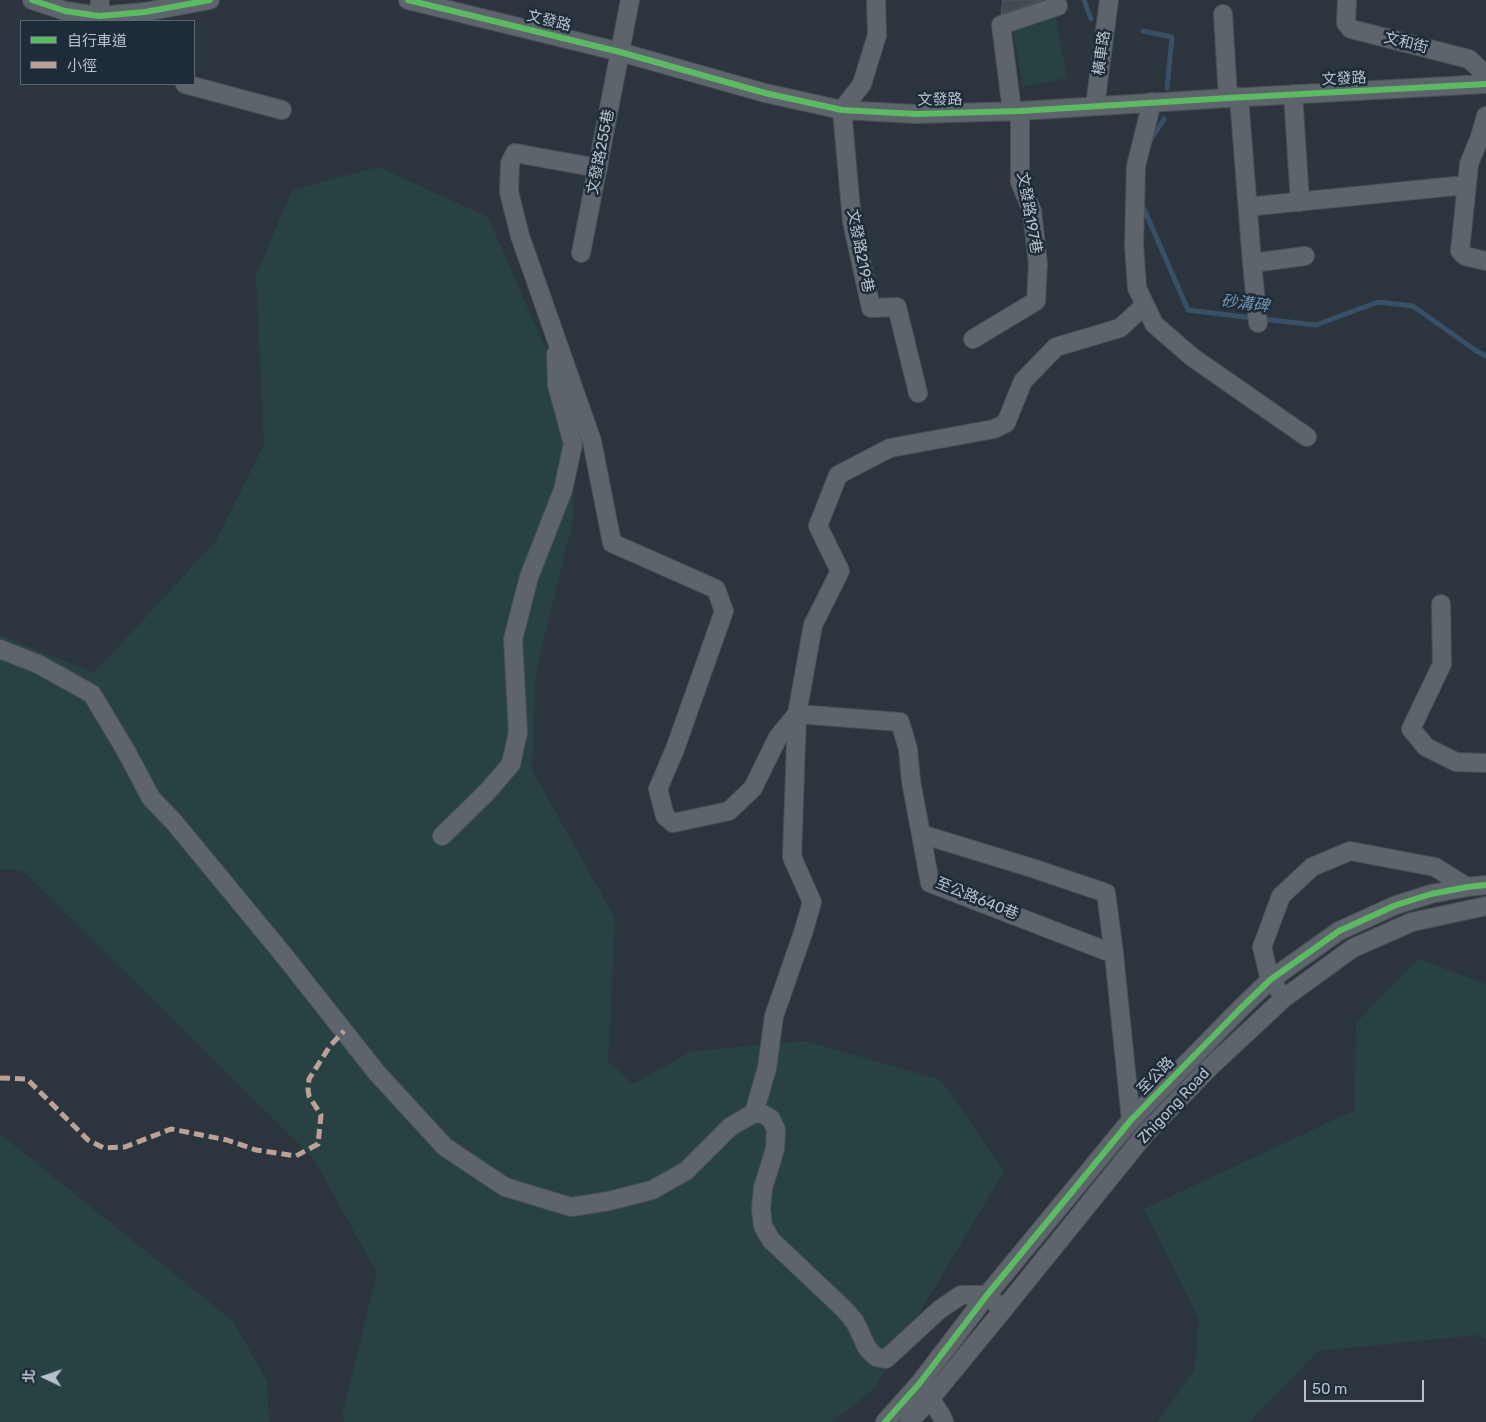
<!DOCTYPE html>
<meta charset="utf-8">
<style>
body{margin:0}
#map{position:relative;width:1486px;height:1422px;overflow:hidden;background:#2c353d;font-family:Rubik,"Noto Sans TC",sans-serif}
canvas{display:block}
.legend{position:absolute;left:20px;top:20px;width:175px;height:65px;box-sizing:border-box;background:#1e2c39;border:1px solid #5b6874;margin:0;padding:6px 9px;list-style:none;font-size:15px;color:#b7c2cd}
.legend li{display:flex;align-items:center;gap:10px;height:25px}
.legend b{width:25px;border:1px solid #5b6874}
.north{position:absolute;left:20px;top:1352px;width:50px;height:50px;-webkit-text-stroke:4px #1e2c39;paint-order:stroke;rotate:273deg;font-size:14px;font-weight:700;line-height:20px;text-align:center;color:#b7c2cd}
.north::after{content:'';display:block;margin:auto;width:18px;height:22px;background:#b7c2cd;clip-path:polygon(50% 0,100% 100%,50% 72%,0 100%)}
.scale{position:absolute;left:1304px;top:1380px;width:120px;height:22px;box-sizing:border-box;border:2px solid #b7c2cd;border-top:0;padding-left:6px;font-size:15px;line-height:18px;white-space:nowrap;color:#b7c2cd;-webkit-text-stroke:4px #1e2c39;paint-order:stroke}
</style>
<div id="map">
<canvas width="1486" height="1422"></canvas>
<ul class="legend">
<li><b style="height:6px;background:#5cba63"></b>自行車道</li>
<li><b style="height:6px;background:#bda197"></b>小徑</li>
</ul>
<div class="north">北</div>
<div class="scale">50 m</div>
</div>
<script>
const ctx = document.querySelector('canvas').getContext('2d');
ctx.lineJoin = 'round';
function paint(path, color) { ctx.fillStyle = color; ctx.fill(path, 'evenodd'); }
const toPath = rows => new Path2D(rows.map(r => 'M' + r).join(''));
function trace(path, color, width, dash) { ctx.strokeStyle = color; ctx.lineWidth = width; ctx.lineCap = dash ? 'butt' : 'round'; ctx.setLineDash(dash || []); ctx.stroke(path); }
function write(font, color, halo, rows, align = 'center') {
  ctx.font = font + ' Rubik,"Noto Sans TC",sans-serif'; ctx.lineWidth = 5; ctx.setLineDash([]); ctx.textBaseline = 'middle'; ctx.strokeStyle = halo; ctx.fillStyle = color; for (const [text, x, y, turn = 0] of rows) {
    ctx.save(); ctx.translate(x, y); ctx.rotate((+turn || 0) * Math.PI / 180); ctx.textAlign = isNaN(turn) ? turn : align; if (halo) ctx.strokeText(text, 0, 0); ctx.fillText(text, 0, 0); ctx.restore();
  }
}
paint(toPath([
 [1054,9,1067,78,1023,87,1011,18],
 [378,167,488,217,575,416,573,520,536,671,532,770,615,918,608,1061,633,1084,692,1051,805,1041,941,1080,1004,1171,874,1389,832,1422,344,1422,342,1415,377,1273,314,1159,23,871,0,869,0,635,94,673,216,541,264,444,256,276,292,190],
 [1418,959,1486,984,1486,1339,1477,1335,1318,1351,1249,1422,1158,1422,1195,1368,1199,1319,1144,1209,1355,1110,1356,1023],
 [0,1134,233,1321,267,1381,269,1422,0,1422]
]), '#284244');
trace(toPath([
 [1084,0,1091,19],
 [1143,31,1172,37,1167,88],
 [1148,144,1164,119],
 [1141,202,1188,310,1253,318],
 [1262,319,1316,325,1378,302,1413,306,1475,350,1486,356]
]), '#375068', 5);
const building = toPath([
 [1003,0,1042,0,1001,14,1003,0]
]);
paint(building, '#424950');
trace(building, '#545c64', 1);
const minor = toPath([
 [32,0,65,11,99,16,145,12,210,0],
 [408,0,620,52,765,93,842,110,916,114,1020,111,1228,98,1486,84],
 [876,0,877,35,862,84,842,110,852,221,871,308,897,307,918,393],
 [1347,0,1346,23,1351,29,1469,59,1486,75],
 [1223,14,1228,98],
 [99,16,100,0],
 [185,84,282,110],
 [1293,94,1300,202],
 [1239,97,1252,263,1258,323],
 [1152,102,1136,166,1134,245,1137,288,1154,324,1192,357,1307,437],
 [1095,106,1109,0],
 [1012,111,1001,25,1058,6],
 [1486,116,1480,137,1469,164,1460,251,1465,256,1486,261],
 [598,168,515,153,510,163,509,192,520,236,592,441,612,543,716,589,724,611,675,749,658,789,665,816,673,823,729,811,753,788,778,737,797,714,900,722,908,749,911,781,930,883,1114,954,1131,1120],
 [1256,206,1455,186],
 [581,253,630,0],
 [1252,263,1305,256],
 [973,339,1036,301,1038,264,1032,211,1020,182,1020,111],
 [1441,604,1442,664,1411,729,1426,747,1456,762,1486,763],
 [0,649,38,664,92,694,126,751,151,798,174,822,282,953,377,1073,445,1147,505,1187,571,1207,609,1201,652,1190,686,1171,730,1127,754,1113,763,1114,771,1119,776,1130,775,1149,763,1188,761,1209,763,1226,771,1240,845,1310,855,1322,867,1348,876,1357,886,1359,939,1310,961,1295,987,1295,1003,1310],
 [921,834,1032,868,1106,893,1114,954],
 [442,836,488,791,511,764,518,732,513,639,529,577,563,490,573,444,557,385,556,354],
 [1276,987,1270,980,1262,947,1281,896,1312,867,1350,851,1435,867,1467,887],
 [754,1113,767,1068,774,1016,803,933,812,902,792,857,797,714,813,625,840,571,818,526,838,475,890,448,994,429,1006,423,1023,381,1056,347,1120,328,1145,305],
 [925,1391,941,1415,944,1422],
 [885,1422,919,1384,987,1295,1131,1120,1240,1009,1270,980,1339,931,1396,905,1431,894,1467,887,1486,885],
 [909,1422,931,1398,1003,1310,1146,1133,1209,1068,1284,998,1353,948,1412,922,1486,906]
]);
trace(minor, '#4b5157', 20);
trace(minor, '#5d646b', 18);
trace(toPath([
 [0,1078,27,1079,88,1140,104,1148,125,1147,171,1129,227,1140,256,1150,296,1156,318,1144,321,1115,309,1096,308,1089,309,1079,330,1046,344,1031]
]), '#bda197', 5, [10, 5]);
trace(toPath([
 [32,0,65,11,99,16,145,12,210,0],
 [408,0,620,52,765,93,842,110,916,114,1020,111,1228,98,1486,84],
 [885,1422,919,1384,987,1295,1131,1120,1240,1009,1270,980,1339,931,1396,905,1431,894,1467,887,1486,885]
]), '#5cba63', 6);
write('15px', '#b7c2cd', '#1e2c39', [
 ["文發路",549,21,14],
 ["文和街",1406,43,14],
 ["橫車路",1102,53,-82],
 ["文發路",1344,79,-3],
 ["文發路",940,100,-1],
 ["文發路255巷",601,152,-79],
 ["文發路197巷",1029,213,80],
 ["文發路219巷",860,251,79],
 ["至公路640巷",977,899,22],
 ["至公路",1156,1076,-46],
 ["Zhigong Road",1174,1106,-47]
]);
write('italic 16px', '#7596b2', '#1e2c39', [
 ["砂溝碑",1245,304,7]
]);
</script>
